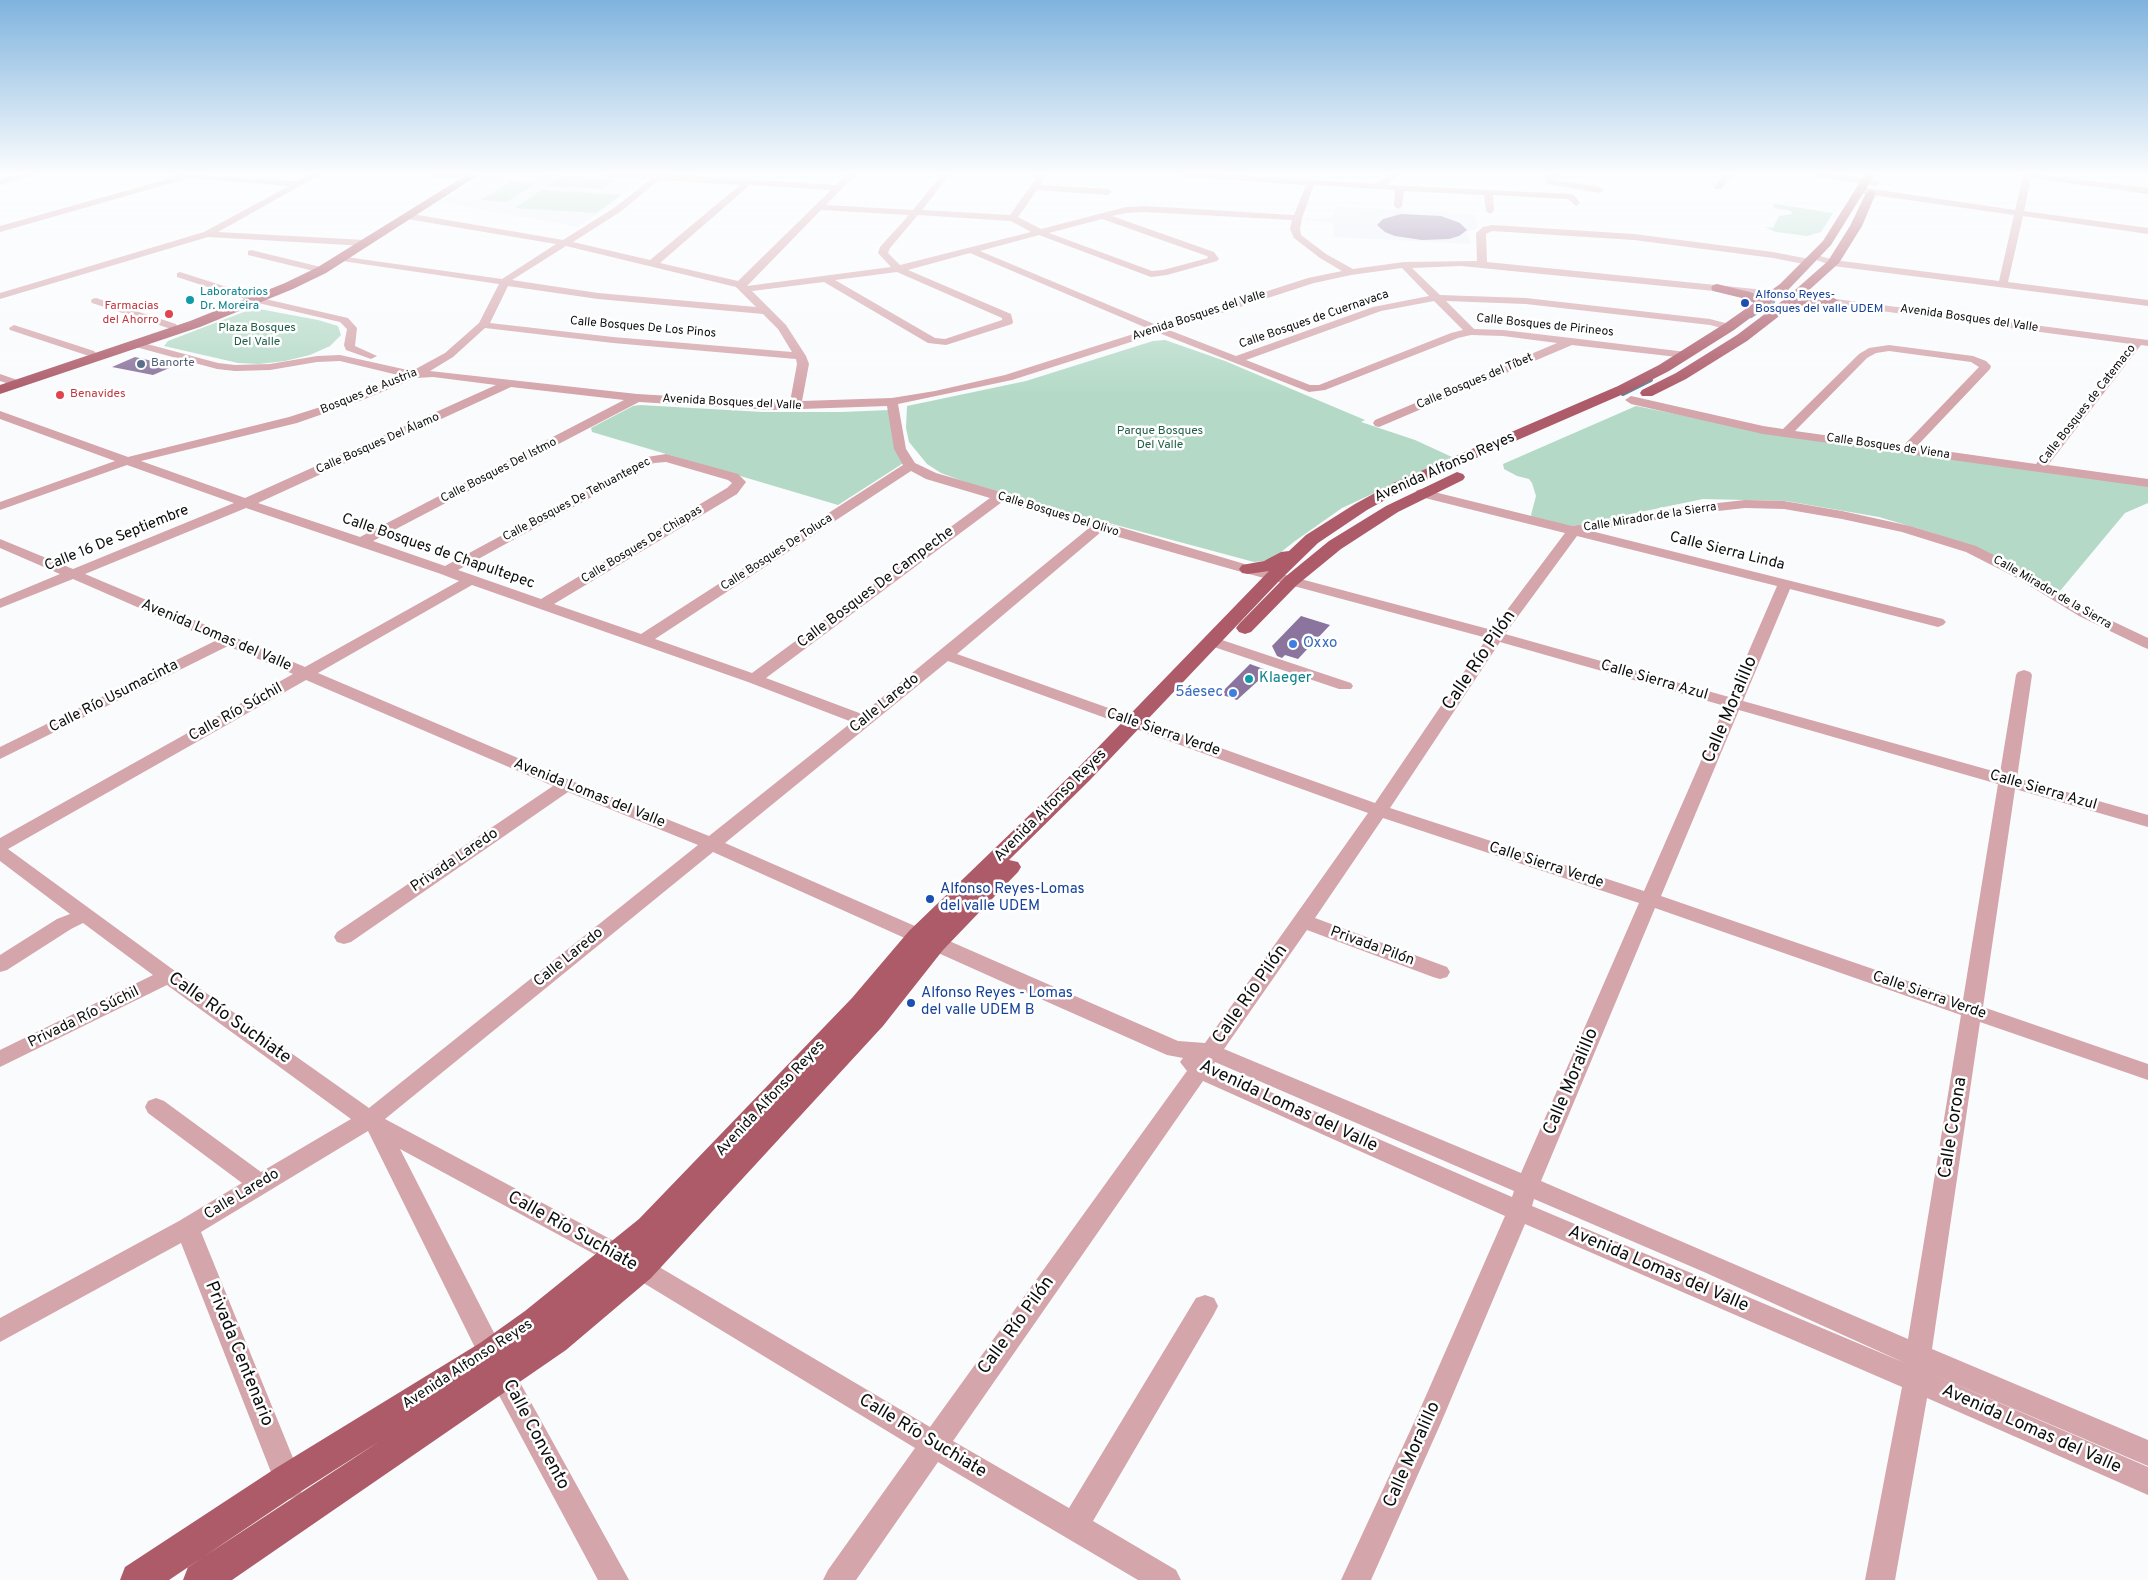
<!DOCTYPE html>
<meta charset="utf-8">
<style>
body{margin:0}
canvas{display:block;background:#f9fbfd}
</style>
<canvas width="2148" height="1580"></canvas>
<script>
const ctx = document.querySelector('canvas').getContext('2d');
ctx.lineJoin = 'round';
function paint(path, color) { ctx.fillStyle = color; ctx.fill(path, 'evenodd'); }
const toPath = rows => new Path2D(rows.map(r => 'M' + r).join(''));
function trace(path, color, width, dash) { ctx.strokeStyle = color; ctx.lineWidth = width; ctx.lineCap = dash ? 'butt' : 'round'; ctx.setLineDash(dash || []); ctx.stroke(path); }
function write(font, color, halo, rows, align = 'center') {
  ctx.font = font + ' Overpass,sans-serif'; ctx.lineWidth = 5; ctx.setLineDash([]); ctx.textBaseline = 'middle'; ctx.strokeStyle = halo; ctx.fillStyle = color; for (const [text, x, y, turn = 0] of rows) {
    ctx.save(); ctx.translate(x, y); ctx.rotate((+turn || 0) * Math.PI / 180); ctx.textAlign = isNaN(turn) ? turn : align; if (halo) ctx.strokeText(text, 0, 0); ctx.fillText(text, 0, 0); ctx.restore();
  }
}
paint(toPath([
 [485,174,547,174,644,180,578,227,440,202],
 [1339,207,1474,214,1478,228,1467,232,1471,244,1415,241,1333,237,1334,223,1305,220,1306,218,1331,219,1335,209]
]), '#e9eff8');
paint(toPath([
 [561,176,588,178,574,187,547,186],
 [589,178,616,180,602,189,575,187],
 [511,181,537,183,506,202,481,200],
 [542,190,621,195,596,213,515,208],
 [1775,204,1833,213,1821,232,1807,236,1776,232,1765,227,1773,228,1779,216,1792,214,1791,211,1774,208,1773,205],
 [254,308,318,320,338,326,341,335,330,346,310,355,285,361,259,364,238,363,164,346,168,341],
 [1165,340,1225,361,1365,420,1361,422,1415,440,1452,457,1342,508,1295,541,1271,560,1254,562,1053,508,973,485,941,473,927,464,909,442,906,428,907,406,1026,381,1153,341],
 [640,405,763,412,841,412,890,410,905,462,838,505,592,432,591,428,633,406],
 [1636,406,1751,429,2148,484,2148,503,2125,513,2060,591,1992,556,1933,533,1879,517,1786,501,1703,499,1568,527,1535,521,1531,515,1536,496,1532,483,1529,479,1517,476,1504,469,1503,464]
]), '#b4dac7');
trace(toPath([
 [1751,317,1774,302]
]), '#5f8094', 2.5);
trace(toPath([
 [1623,394,1651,380]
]), '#5f8094', 4);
paint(toPath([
 [1401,214,1441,216,1460,223,1467,230,1459,236,1449,239,1422,240,1395,236,1385,232,1377,225,1383,219],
 [135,357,174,366,153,375,112,367],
 [1301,616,1330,625,1298,659,1285,655,1282,658,1277,656,1272,646],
 [1250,664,1269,671,1237,700,1220,694]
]), '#8b749d');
paint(toPath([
 [23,174,37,174,0,185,0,179,23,174],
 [175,174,297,181,311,174,321,174,218,232,366,240,371,243,366,246,208,237,0,299,0,293,204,232,289,186,189,178,0,232,0,226,175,177,175,174],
 [430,174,473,174,476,176,472,179,434,177,430,174],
 [602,174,663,174,836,185,847,174,856,174,826,205,913,210,942,174,950,174,922,210,1010,215,1039,174,1047,174,1040,185,1108,189,1112,192,1108,195,1037,190,1018,217,1041,229,1126,207,1145,206,1294,215,1306,185,1185,177,1181,174,1219,174,1375,184,1391,174,1400,174,1386,185,1571,194,1574,195,1580,203,1576,206,1568,199,1493,195,1494,211,1490,214,1486,211,1484,195,1404,191,1402,206,1398,209,1394,206,1395,190,1314,185,1302,218,1300,229,1301,235,1326,254,1353,269,1404,262,1477,261,1476,233,1483,227,1492,225,1634,234,1773,252,1809,259,1814,262,1809,265,1773,258,1634,240,1492,231,1486,234,1487,262,1775,291,2148,340,2148,346,2141,345,2048,465,2148,479,2148,487,1763,434,1631,404,1625,400,1631,396,1763,426,1783,429,1859,354,1869,348,1889,345,1973,356,1986,361,1991,366,1990,369,1916,447,2036,464,2131,344,1775,297,1461,266,1412,268,1440,295,1526,298,1710,319,1733,325,1734,327,1729,330,1710,325,1526,304,1446,301,1474,329,1503,330,1571,338,1686,352,1692,355,1686,358,1572,345,1379,427,1375,426,1373,423,1375,420,1557,343,1503,336,1471,335,1458,338,1325,390,1309,392,1159,333,1012,380,898,404,906,449,915,463,936,473,1248,565,1492,630,1565,533,1417,496,1415,493,1417,490,1422,489,1572,526,1691,506,1745,500,1784,501,1842,511,1910,526,1976,546,2027,572,2089,610,2148,638,2148,649,2143,647,2079,616,2017,578,1966,552,1902,532,1842,519,1784,509,1745,508,1691,514,1591,531,1943,619,1946,622,1943,625,1938,627,1790,589,1743,701,2000,773,2016,675,2018,672,2024,670,2030,672,2032,675,2017,778,2148,815,2148,827,2015,789,1983,1007,2148,1064,2148,1080,1980,1022,1932,1349,2148,1440,2148,1466,1930,1373,2148,1467,2148,1495,1927,1398,1895,1580,1865,1580,1902,1387,1525,1224,1440,1425,1371,1580,1341,1580,1417,1416,1505,1216,1203,1081,953,1441,1069,1508,1196,1298,1205,1295,1214,1298,1218,1306,1214,1314,1093,1521,1176,1570,1181,1580,1138,1580,938,1462,856,1580,823,1580,828,1570,915,1448,609,1262,400,1149,512,1368,629,1580,598,1580,494,1386,368,1131,201,1232,304,1485,300,1495,290,1499,280,1495,181,1243,0,1342,0,1318,179,1221,242,1183,148,1113,145,1107,148,1101,156,1098,164,1101,261,1172,351,1119,167,985,0,1067,0,1050,153,975,83,923,71,929,7,970,0,972,0,955,57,919,70,914,0,861,0,838,293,674,228,646,0,759,0,747,215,641,73,579,0,608,0,599,60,574,0,548,0,539,73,569,234,503,127,465,0,510,0,502,115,461,0,419,0,411,128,457,289,417,352,397,402,376,340,361,317,362,270,370,235,371,217,369,132,346,131,344,136,341,218,363,235,365,270,364,317,356,340,355,412,371,445,353,479,323,499,284,342,261,337,258,339,256,502,279,556,244,407,219,402,216,407,213,563,240,614,208,651,179,606,177,602,174],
 [659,180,740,185,650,260,573,242,620,212,659,180],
 [750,185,831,190,738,281,660,263,750,185],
 [821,210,909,215,880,247,878,253,891,267,747,286,821,210],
 [1145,212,1292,220,1290,229,1294,238,1320,258,1342,271,1308,278,1159,326,980,251,1039,235,1151,277,1167,275,1217,261,1219,259,1214,252,1112,216,1126,213,1145,212],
 [918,215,1011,221,1031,232,900,265,888,253,890,248,918,215],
 [1102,219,1207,256,1208,258,1163,270,1152,271,1049,233,1102,219],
 [566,246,736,287,756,307,598,293,512,280,566,246],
 [970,253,1149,329,1005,375,935,391,892,398,802,401,809,364,806,356,786,325,752,291,824,282,928,343,946,345,1012,324,1013,322,1011,314,908,270,970,253],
 [1402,268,1429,296,1373,307,1236,356,1169,330,1314,283,1351,275,1402,268],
 [897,272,1002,318,1002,320,945,339,935,338,835,280,897,272],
 [508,286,598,299,763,314,778,329,792,352,613,337,490,323,508,286],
 [1434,301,1463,330,1451,333,1319,385,1310,385,1246,360,1381,311,1434,301],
 [485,328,613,343,796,359,797,364,790,402,772,402,637,394,430,371,453,357,485,328],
 [1889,351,1971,362,1979,367,1903,446,1795,431,1867,358,1876,353,1889,351],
 [433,377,496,385,245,498,141,461,297,423,360,401,416,378,433,377],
 [511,387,624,400,360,537,258,503,511,387],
 [639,402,772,410,887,406,894,449,903,465,641,634,554,604,737,494,746,482,738,474,666,454,647,457,445,566,373,541,639,402],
 [666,462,728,480,732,483,727,488,541,599,458,570,654,463,666,462],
 [911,471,926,479,990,498,752,673,655,639,911,471],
 [1002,502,1089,528,862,714,766,678,1002,502],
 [246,508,441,574,459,581,305,667,85,574,246,508],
 [1101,532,1238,571,1487,638,1375,803,957,654,1101,532],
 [1577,536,1777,586,1729,697,1505,634,1577,536],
 [472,585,748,682,852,722,709,836,572,781,318,673,472,585],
 [1500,642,1725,706,1644,891,1390,808,1500,642],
 [948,661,1368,813,1205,1043,1178,1041,725,843,948,661],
 [306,680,553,786,337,932,334,937,337,942,344,944,351,942,568,792,698,845,369,1108,175,971,8,849,306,680],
 [1739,710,1998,784,1963,1000,1661,896,1739,710],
 [1383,818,1639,903,1521,1173,1224,1049,1307,930,1433,977,1440,979,1447,977,1450,972,1447,967,1315,918,1383,818],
 [713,852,1043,1000,1167,1055,1183,1058,1180,1062,1187,1071,1184,1075,930,1427,627,1248,385,1119,713,852],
 [1655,908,1961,1015,1908,1339,1541,1181,1655,908],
 [1215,1062,1514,1191,1512,1197,1213,1067,1215,1062],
 [1534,1199,1704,1272,1905,1363,1532,1206,1534,1199],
 [1551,174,1560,174,1554,180,1600,187,1604,190,1600,193,1548,184,1545,179,1551,174],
 [1725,174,1733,174,1721,189,1715,189,1714,187,1725,174],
 [1814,174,1833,174,1876,180,1880,183,1876,186,1818,177,1814,174],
 [2014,174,2036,174,2148,188,2148,194,2031,178,2024,211,2148,228,2148,234,2023,216,2008,282,2148,300,2148,306,1833,266,1808,257,1813,254,1834,260,1999,281,2014,215,1859,193,1855,190,1859,187,2015,210,2023,177,2014,174],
 [251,250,325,268,327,270,322,273,248,255,248,251,251,250],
 [180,272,261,298,348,318,357,328,355,346,377,356,371,359,346,350,344,345,347,329,340,322,254,302,177,277,177,273,180,272],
 [96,298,176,324,177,326,176,328,168,328,92,303,91,301,92,299,96,298],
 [14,325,94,351,96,353,90,356,86,355,10,330,9,328,14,325],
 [0,374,23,382,25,384,19,387,0,381,0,374],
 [1213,637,1351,683,1353,686,1351,689,1339,689,1208,645,1205,642,1208,639,1213,637]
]), '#d4a5ab');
paint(toPath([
 [468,174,480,174,326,273,293,289,200,327,0,394,0,385,190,321,285,283,318,267,468,174],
 [1865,174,1875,174,1831,245,1788,290,1734,330,1669,371,1628,392,1405,489,1367,510,1318,543,1280,580,1090,780,1009,860,1018,862,1021,867,1018,872,943,950,883,1026,651,1278,566,1350,232,1580,183,1580,188,1567,380,1441,300,1492,169,1580,120,1580,125,1567,276,1468,480,1343,525,1311,639,1219,852,998,909,931,1076,770,1269,571,1248,574,1242,573,1239,569,1242,565,1264,561,1281,552,1289,551,1306,535,1355,504,1393,483,1618,386,1659,365,1724,324,1754,303,1746,299,1713,291,1711,288,1713,285,1717,284,1750,292,1762,297,1780,284,1823,241,1865,174],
 [1871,190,1876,193,1862,226,1839,263,1797,301,1834,298,1840,302,1838,305,1787,310,1747,341,1686,379,1652,396,1642,396,1640,393,1642,390,1676,373,1737,335,1786,298,1828,261,1850,226,1866,193,1871,190],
 [1457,472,1463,474,1465,477,1463,480,1398,512,1341,549,1297,585,1251,632,1245,634,1239,632,1236,628,1239,624,1285,577,1329,541,1386,506,1457,472]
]), '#ad5b69');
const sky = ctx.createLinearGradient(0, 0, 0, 395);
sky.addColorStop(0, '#7fb3de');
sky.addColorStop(0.44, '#fcfdfe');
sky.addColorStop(1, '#fcfdfe00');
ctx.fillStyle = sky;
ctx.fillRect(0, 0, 2148, 395);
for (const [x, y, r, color] of [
 [190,300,5,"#0f9aa8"],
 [1745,303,5,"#1a4fb4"],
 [169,314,5,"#e0444e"],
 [141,364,5,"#5c6f8a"],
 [60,395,5,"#e0444e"],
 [1293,644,5,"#3f7fe0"],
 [1249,679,5,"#0f9aa8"],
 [1233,693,5,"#3f7fe0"],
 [930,899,5,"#1a4fb4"],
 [911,1003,5,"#1a4fb4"]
]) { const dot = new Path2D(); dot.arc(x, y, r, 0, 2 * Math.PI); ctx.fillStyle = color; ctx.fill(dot); trace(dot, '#fff', 2); }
write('12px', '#0d838f', '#fff', [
 ["Laboratorios",200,293],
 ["Dr. Moreira",200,307]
], 'left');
write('12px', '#164399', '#fff', [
 ["Alfonso Reyes-",1755,296],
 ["Bosques del valle UDEM",1755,310]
], 'left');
write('12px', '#be3a42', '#fff', [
 ["Farmacias",159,307],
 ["del Ahorro",159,321],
 ["Benavides",70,395,"left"]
], 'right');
write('12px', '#0c0d0d', '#fff', [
 ["Avenida Bosques del Valle",1199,316,-18],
 ["Avenida Bosques del Valle",1969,319,8],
 ["Calle Bosques de Cuernavaca",1314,320,-19],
 ["Calle Bosques de Pirineos",1545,326,6],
 ["Calle Bosques De Los Pinos",643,328,5],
 ["Calle Bosques del Tíbet",1475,382,-23],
 ["Bosques de Austria",369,392,-22],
 ["Avenida Bosques del Valle",732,403,3],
 ["Calle Bosques de Catemaco",2088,405,-52],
 ["Calle Bosques Del Álamo",378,444,-24],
 ["Calle Bosques de Viena",1888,447,8],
 ["Calle Bosques Del Istmo",499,471,-27],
 ["Calle Bosques De Tehuantepec",577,500,-28],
 ["Calle Bosques Del Olivo",1058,515,17],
 ["Calle Mirador de la Sierra",1650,518,-9],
 ["Calle Bosques De Chiapas",642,545,-31],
 ["Calle Bosques De Toluca",777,553,-33],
 ["Calle Mirador de la Sierra",2052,593,30]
]);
write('12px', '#205f47', '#fff', [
 ["Plaza Bosques",257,329],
 ["Del Valle",257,343],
 ["Parque Bosques",1160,432],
 ["Del Valle",1160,446]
]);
write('12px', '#4e5e75', '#fff', [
 ["Banorte",151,364]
], 'left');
write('15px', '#0c0d0d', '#fff', [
 ["Avenida Alfonso Reyes",1445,468,-24],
 ["Calle 16 De Septiembre",117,539,-22],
 ["Calle Bosques de Chapultepec",438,552,19],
 ["Calle Sierra Linda",1727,552,14],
 ["Calle Bosques De Campeche",876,588,-37],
 ["Avenida Lomas del Valle",216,636,23],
 ["Calle Sierra Azul",1654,681,16],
 ["Calle Río Usumacinta",114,697,-27],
 ["Calle Laredo",885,704,-39],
 ["Calle Río Súchil",236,713,-29],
 ["Calle Sierra Verde",1163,733,19],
 ["Calle Sierra Azul",2043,791,16],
 ["Avenida Lomas del Valle",589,794,22],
 ["Avenida Alfonso Reyes",1051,806,-45],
 ["Privada Laredo",455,861,-34],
 ["Calle Sierra Verde",1546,866,18],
 ["Privada Pilón",1372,947,20],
 ["Calle Laredo",569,958,-39],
 ["Calle Sierra Verde",1929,996,19],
 ["Privada Río Súchil",84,1018,-26],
 ["Avenida Alfonso Reyes",771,1099,-47],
 ["Calle Laredo",242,1195,-31],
 ["Avenida Alfonso Reyes",468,1365,-33]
]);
write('15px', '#366cbe', '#fff', [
 ["Oxxo",1303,644],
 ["5áesec",1223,693,"right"]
], 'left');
write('15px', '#0d838f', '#fff', [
 ["Klaeger",1259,679]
], 'left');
write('15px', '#164399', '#fff', [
 ["Alfonso Reyes-Lomas",940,890],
 ["del valle UDEM",940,907],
 ["Alfonso Reyes - Lomas",921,994],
 ["del valle UDEM B",921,1011]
], 'left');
write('18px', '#0c0d0d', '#fff', [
 ["Calle Río Pilón",1480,661,-56],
 ["Calle Moralillo",1731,710,-67],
 ["Calle Río Pilón",1251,995,-55],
 ["Calle Río Suchiate",229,1019,35],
 ["Calle Moralillo",1572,1082,-67],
 ["Avenida Lomas del Valle",1288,1107,25],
 ["Calle Corona",1954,1128,-81],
 ["Calle Río Suchiate",572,1232,29],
 ["Avenida Lomas del Valle",1658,1270,23],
 ["Calle Río Pilón",1017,1326,-54],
 ["Privada Centenario",238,1354,68],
 ["Avenida Lomas del Valle",2031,1430,24],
 ["Calle Convento",535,1435,62],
 ["Calle Río Suchiate",922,1437,31],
 ["Calle Moralillo",1413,1455,-66]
]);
</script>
